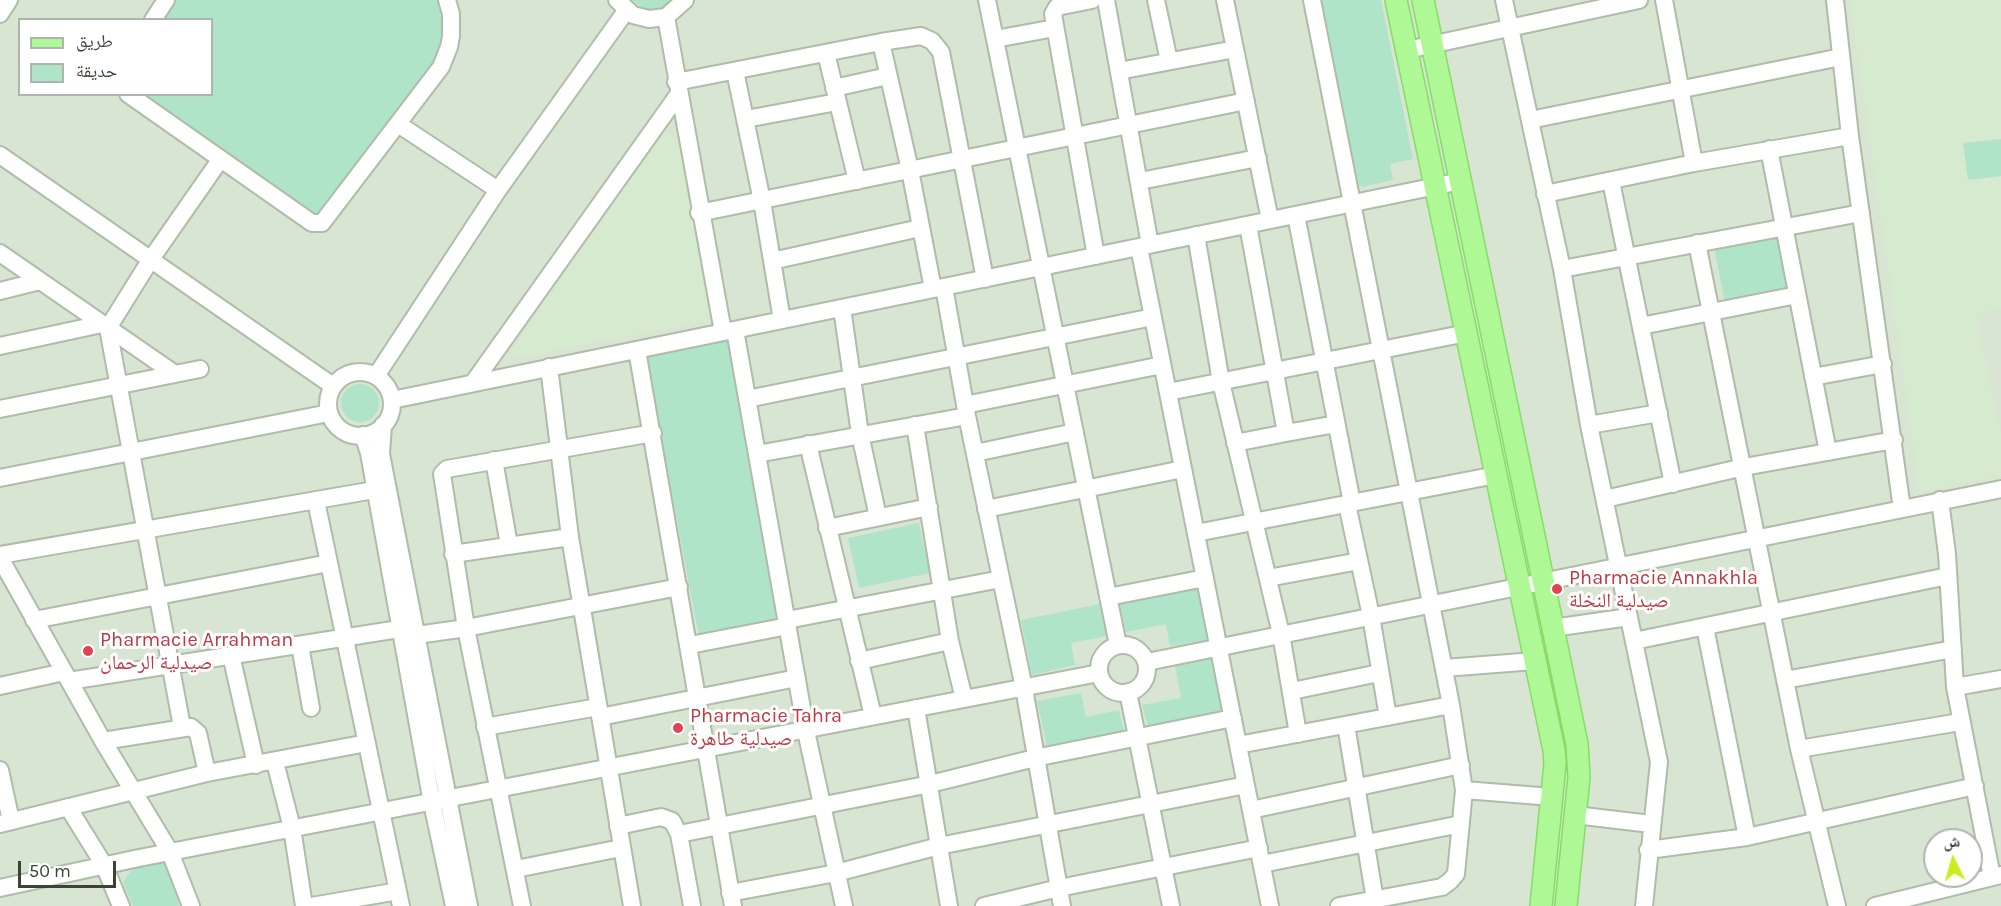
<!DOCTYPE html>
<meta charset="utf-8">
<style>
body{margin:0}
#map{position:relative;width:2001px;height:906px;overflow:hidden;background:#e8f1e5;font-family:Karla,"Noto Naskh Arabic",sans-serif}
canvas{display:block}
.legend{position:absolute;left:18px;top:18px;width:195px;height:78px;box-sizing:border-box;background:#fff;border:2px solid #b0b4ae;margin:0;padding:8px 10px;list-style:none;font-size:18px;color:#3a4335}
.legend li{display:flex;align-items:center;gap:12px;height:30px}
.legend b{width:30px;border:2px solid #b0b4ae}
.north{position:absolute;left:1923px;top:828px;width:60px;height:60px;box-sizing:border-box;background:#fff;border:2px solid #b0b4ae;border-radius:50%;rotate:355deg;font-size:16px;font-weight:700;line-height:24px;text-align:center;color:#3a4335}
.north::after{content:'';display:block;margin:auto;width:21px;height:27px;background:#c8ee1f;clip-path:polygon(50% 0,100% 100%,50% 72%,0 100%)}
.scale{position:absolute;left:18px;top:861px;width:98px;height:27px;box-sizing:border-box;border:3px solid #3a4335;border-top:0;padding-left:8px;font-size:18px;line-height:21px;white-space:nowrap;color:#3a4335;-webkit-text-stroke:4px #fff;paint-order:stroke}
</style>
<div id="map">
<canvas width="2001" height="906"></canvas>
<ul class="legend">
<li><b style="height:8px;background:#aff896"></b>طريق</li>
<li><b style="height:16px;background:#afe4c8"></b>حديقة</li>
</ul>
<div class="north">ش</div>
<div class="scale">50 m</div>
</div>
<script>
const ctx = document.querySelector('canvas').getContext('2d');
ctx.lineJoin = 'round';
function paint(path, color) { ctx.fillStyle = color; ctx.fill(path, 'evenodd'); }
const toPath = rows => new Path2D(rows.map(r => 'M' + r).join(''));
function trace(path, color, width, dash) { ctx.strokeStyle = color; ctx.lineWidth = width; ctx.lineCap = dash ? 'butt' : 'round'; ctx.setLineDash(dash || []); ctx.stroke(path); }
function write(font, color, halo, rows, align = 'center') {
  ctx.font = font + ' Karla,"Noto Naskh Arabic",sans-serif'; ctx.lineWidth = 6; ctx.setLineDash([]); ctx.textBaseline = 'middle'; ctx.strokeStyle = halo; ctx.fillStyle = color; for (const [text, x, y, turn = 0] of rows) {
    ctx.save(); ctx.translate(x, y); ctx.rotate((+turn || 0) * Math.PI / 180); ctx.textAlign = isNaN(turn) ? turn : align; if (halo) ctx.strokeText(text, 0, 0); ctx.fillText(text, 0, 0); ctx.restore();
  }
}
paint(toPath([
 [0,0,2001,0,2001,906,0,906],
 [20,20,212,20,212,94,20,94],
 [1935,840,1971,840,1971,876,1935,876]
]), '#d8e5d3');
paint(toPath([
 [1850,0,2001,0,2001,307,1975,314,2001,435,2001,476,1920,492],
 [664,133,678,139,713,320,514,358,511,350]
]), '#d6eacf');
paint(toPath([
 [176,0,440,0,442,39,437,58,323,214,312,215,144,95,212,94,212,20,163,19],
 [632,0,676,0,660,9,651,10,643,8],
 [1321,0,1381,0,1413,159,1390,164,1393,180,1362,187,1358,183],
 [2001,139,2001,176,1968,180,1963,143],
 [1778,235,1788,291,1725,303,1714,247],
 [729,340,779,607,777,617,771,623,699,637,647,360,650,355],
 '341 403a19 19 0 1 1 38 0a19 19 0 1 1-38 0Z',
 [919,523,930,573,859,588,848,538],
 [1196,584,1208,640,1170,646,1166,624,1126,632,1119,600],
 [1100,604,1108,636,1071,643,1075,665,1032,675,1021,620],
 [1212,659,1223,715,1149,730,1142,705,1181,698,1175,666],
 [1081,693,1086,717,1119,710,1125,735,1048,751,1037,701],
 [147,863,167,864,179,906,133,906,123,882,135,866]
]), '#afe4c8');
const minor = toPath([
 [617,0,633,15,649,19,666,17,685,0],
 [987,0,1118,645],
 [1092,0,1057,7,1053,14,1096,256],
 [1106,0,1150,245],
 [1156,0,1169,61],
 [1225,0,1270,220],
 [1312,0,1451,705,1464,790,1456,874,1450,881,1442,887,1339,906],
 [1504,0,1562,269,1589,425,1659,762,1644,906],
 [1664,0,1694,163],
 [1835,0,1850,136,1902,509],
 [0,14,9,0],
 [666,17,723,332],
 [153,20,166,0],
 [995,39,1055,28],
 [881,42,910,170,933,289],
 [1407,50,1639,0],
 [826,53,857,181],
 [735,71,762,201,782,320],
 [1119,71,1235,49],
 [676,82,881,42,921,36,932,41,941,52,985,279],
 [834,88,888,76],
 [128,94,312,223,322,223,441,67,449,47,451,36,451,14,447,0],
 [746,119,837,102],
 [1530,120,1841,57],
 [398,124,498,190],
 [1769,149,1828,452],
 [0,155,333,386],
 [1140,181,1258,158],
 [1611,181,1673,484],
 [1545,194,1694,163,1850,136],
 [699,213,1246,101],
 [1296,215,1352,503],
 [1196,235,1221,382,1281,634,1298,734],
 [1697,243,1799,749,1837,906],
 [1139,247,1270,906],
 [0,253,175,374],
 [772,261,920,228],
 [1562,269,1861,213],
 [944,287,967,416,1024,688,1062,906],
 [0,291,40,281],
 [842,308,860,434,878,517],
 [1641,326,1797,295],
 [735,330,806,731,844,906],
 [0,346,102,324],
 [637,350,733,906],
 [549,367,570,537,632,906],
 '328 404a32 32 0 1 1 64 0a32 32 0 1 1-64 0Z',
 [376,376,498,190,626,11],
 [1813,377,1883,364],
 [473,383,678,95],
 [1168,392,1467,333],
 [747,399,1153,317],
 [392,400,1461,181],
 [965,405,1162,365],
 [0,409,200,369],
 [383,425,381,454,469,906],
 [915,425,950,641,964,699],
 [1589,425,1659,413],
 [1286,433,1336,424],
 [363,435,369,453,432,803,454,906],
 [1235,443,1286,433,1248,225],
 [808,444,873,716],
 [975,453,1075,432],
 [757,454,967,416],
 [494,460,509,545],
 [0,478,329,413],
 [1605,499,1744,467,1894,440],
 [1940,500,1947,554,1955,687,1992,877],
 [316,501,401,906],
 [1347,504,1371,616,1388,717],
 [986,509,1183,469],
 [827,528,929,507],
 [1196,533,1496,475],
 [453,554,570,537],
 [0,555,374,490],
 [0,558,103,741,170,852,191,906],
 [1268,578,1359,561],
 [1108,597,1205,578],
 [34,620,329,563],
 [787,620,1001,579],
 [1705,627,1747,837],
 [1553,628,1629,617],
 [1634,641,1948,576],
 '1099 669a24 24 0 1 1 48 0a24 24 0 1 1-48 0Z',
 [300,645,311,708],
 [690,645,788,626],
 [231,655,256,765],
 [859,661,950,641],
 [1147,662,2001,489],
 [1444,668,1535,661],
 [1785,680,1953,649],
 [69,681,399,629,417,635,466,628,679,587],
 [0,686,64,672],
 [1955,687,2001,679],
 [1292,691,1379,673],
 [1128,692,1171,906],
 [916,708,949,906],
 [600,717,797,678],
 [1346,725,1376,906],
 [182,727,108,328,151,259,220,160],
 [485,727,598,707],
 [103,741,191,727,198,733,207,773],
 [1238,745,1451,705],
 [1799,749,1960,722],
 [275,762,292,828,304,906],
 [0,770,11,821],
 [1464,790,1552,797],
 [68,807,104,865,121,906],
 [1251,810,1461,765],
 [1575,815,1651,824],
 [0,824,207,773,367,743],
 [618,826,661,817,672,821,679,834,692,906],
 [679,834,930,784,1035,758,1233,718],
 [1648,850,1747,837,1975,786],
 [1262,864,1461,824],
 [516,869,621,848],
 [0,888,139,858,1099,673],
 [730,893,836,873,939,846,1246,785],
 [312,906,398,891],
 [522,906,466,628,442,474,447,469,653,433],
 [984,906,1059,888,1259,848],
 [1875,906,2001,875]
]);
const major = toPath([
 [1396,0,1554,750,1555,764,1541,906],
 [1423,0,1577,744,1579,777,1566,906]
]);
trace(minor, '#aebca8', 20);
trace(major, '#87dc68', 24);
trace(minor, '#fff', 16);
trace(major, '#aff896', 21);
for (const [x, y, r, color] of [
 [1557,589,6,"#e0444e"],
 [88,651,6,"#e0444e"],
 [678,728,6,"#e0444e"]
]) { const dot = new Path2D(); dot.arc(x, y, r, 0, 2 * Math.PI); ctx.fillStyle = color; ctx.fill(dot); trace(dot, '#fff', 2); }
write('20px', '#be3a42', '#fff', [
 ["Pharmacie Annakhla",1569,578],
 ["صيدلية النخلة",1569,601],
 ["Pharmacie Arrahman",100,640],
 ["صيدلية الرحمان",100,663],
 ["Pharmacie Tahra",690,716],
 ["صيدلية طاهرة",690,739]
], 'left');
</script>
